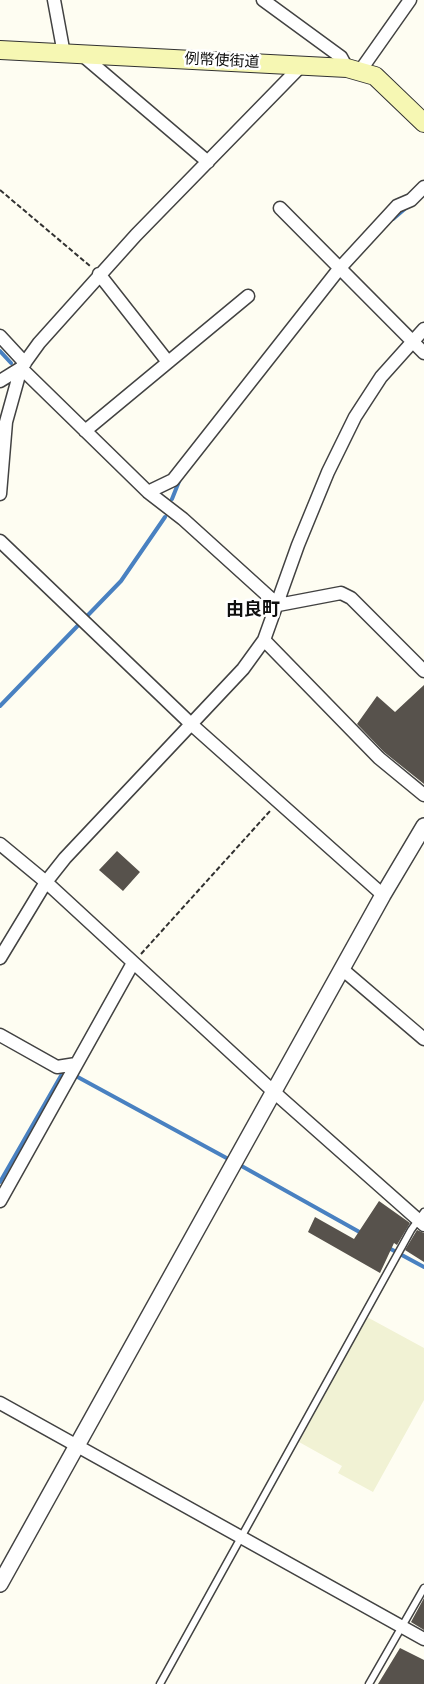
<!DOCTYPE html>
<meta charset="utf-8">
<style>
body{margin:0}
canvas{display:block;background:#fefdf2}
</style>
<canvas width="424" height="1684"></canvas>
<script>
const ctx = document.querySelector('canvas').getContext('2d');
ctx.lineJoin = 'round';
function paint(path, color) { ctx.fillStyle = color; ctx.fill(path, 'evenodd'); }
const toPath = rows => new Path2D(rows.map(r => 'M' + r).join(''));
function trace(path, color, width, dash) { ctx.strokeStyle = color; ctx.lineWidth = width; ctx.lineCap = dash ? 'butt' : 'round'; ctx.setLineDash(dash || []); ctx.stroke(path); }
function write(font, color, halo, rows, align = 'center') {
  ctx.font = font + ' Bitter,"Noto Sans JP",serif'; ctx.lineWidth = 5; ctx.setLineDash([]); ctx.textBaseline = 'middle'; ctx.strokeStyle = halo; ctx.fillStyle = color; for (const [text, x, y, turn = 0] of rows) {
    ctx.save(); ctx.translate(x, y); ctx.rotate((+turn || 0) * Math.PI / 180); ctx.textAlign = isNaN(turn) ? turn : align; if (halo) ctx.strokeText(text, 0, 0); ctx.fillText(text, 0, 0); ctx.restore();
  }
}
paint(toPath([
 [367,1317,424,1348,424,1400,373,1492,338,1473,342,1466,299,1442]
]), '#f1f2d4');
trace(toPath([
 [393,219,407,207],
 [0,351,11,363],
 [172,499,180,479],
 [0,706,121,581,165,517],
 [74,1075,232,1161],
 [238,1164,363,1234],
 [0,1182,62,1074,67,1074],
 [387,1247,424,1267]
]), '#4981c1', 4);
paint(toPath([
 [424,685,424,784,384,752,357,724,377,696,395,712],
 [117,851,140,872,123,891,99,870],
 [379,1201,410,1223,397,1245,394,1243,380,1273,308,1232,315,1217,354,1239],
 [417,1230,424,1233,424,1262,405,1250],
 [424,1598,424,1630,411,1622],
 [400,1648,424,1660,424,1684,378,1684]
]), '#57524c');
const service = toPath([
 [160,1684,411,1230,424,1212],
 [369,1684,424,1588]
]);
const minor = toPath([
 [54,0,64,54],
 [263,0,341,57,347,68],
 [81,54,208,162],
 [360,71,410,0],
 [280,208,424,353],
 [99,274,168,362],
 [0,336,25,363],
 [21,368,148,492,183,519,278,605],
 [0,381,21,368],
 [85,431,248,296],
 [148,492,173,480,339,269,397,206,411,200,424,187],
 [0,494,6,422,21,368,39,343,136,235,302,65],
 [0,541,191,724,383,895],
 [278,605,341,593,351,598,424,671],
 [264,640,379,758,424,795],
 [0,844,46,882,275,1093,424,1225],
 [0,958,46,882,65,858,243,669,264,640,298,545,328,472,355,417,381,377,424,329],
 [342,969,424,1039],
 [0,1035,57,1067,76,1064],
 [0,1201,133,963],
 [0,1403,424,1639]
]);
const tertiary = toPath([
 [0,1584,383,895,424,826]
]);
const secondary = toPath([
 [0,50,347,68,375,76,424,123]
]);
trace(service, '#424242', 9);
trace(minor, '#424242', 15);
trace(tertiary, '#424242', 18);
trace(secondary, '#313131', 20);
trace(toPath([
 [0,190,90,266],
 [141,954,270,811]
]), '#313131', 2, [5, 2.5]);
trace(service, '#fff', 6);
trace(minor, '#fff', 12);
trace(tertiary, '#fff', 15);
trace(secondary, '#f6f7b3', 18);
write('15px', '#0f0f0f', '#fff', [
 ["例幣使街道",222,61,3]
]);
write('bold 18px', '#0f0f0f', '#fff', [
 ["由良町",253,610]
]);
</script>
